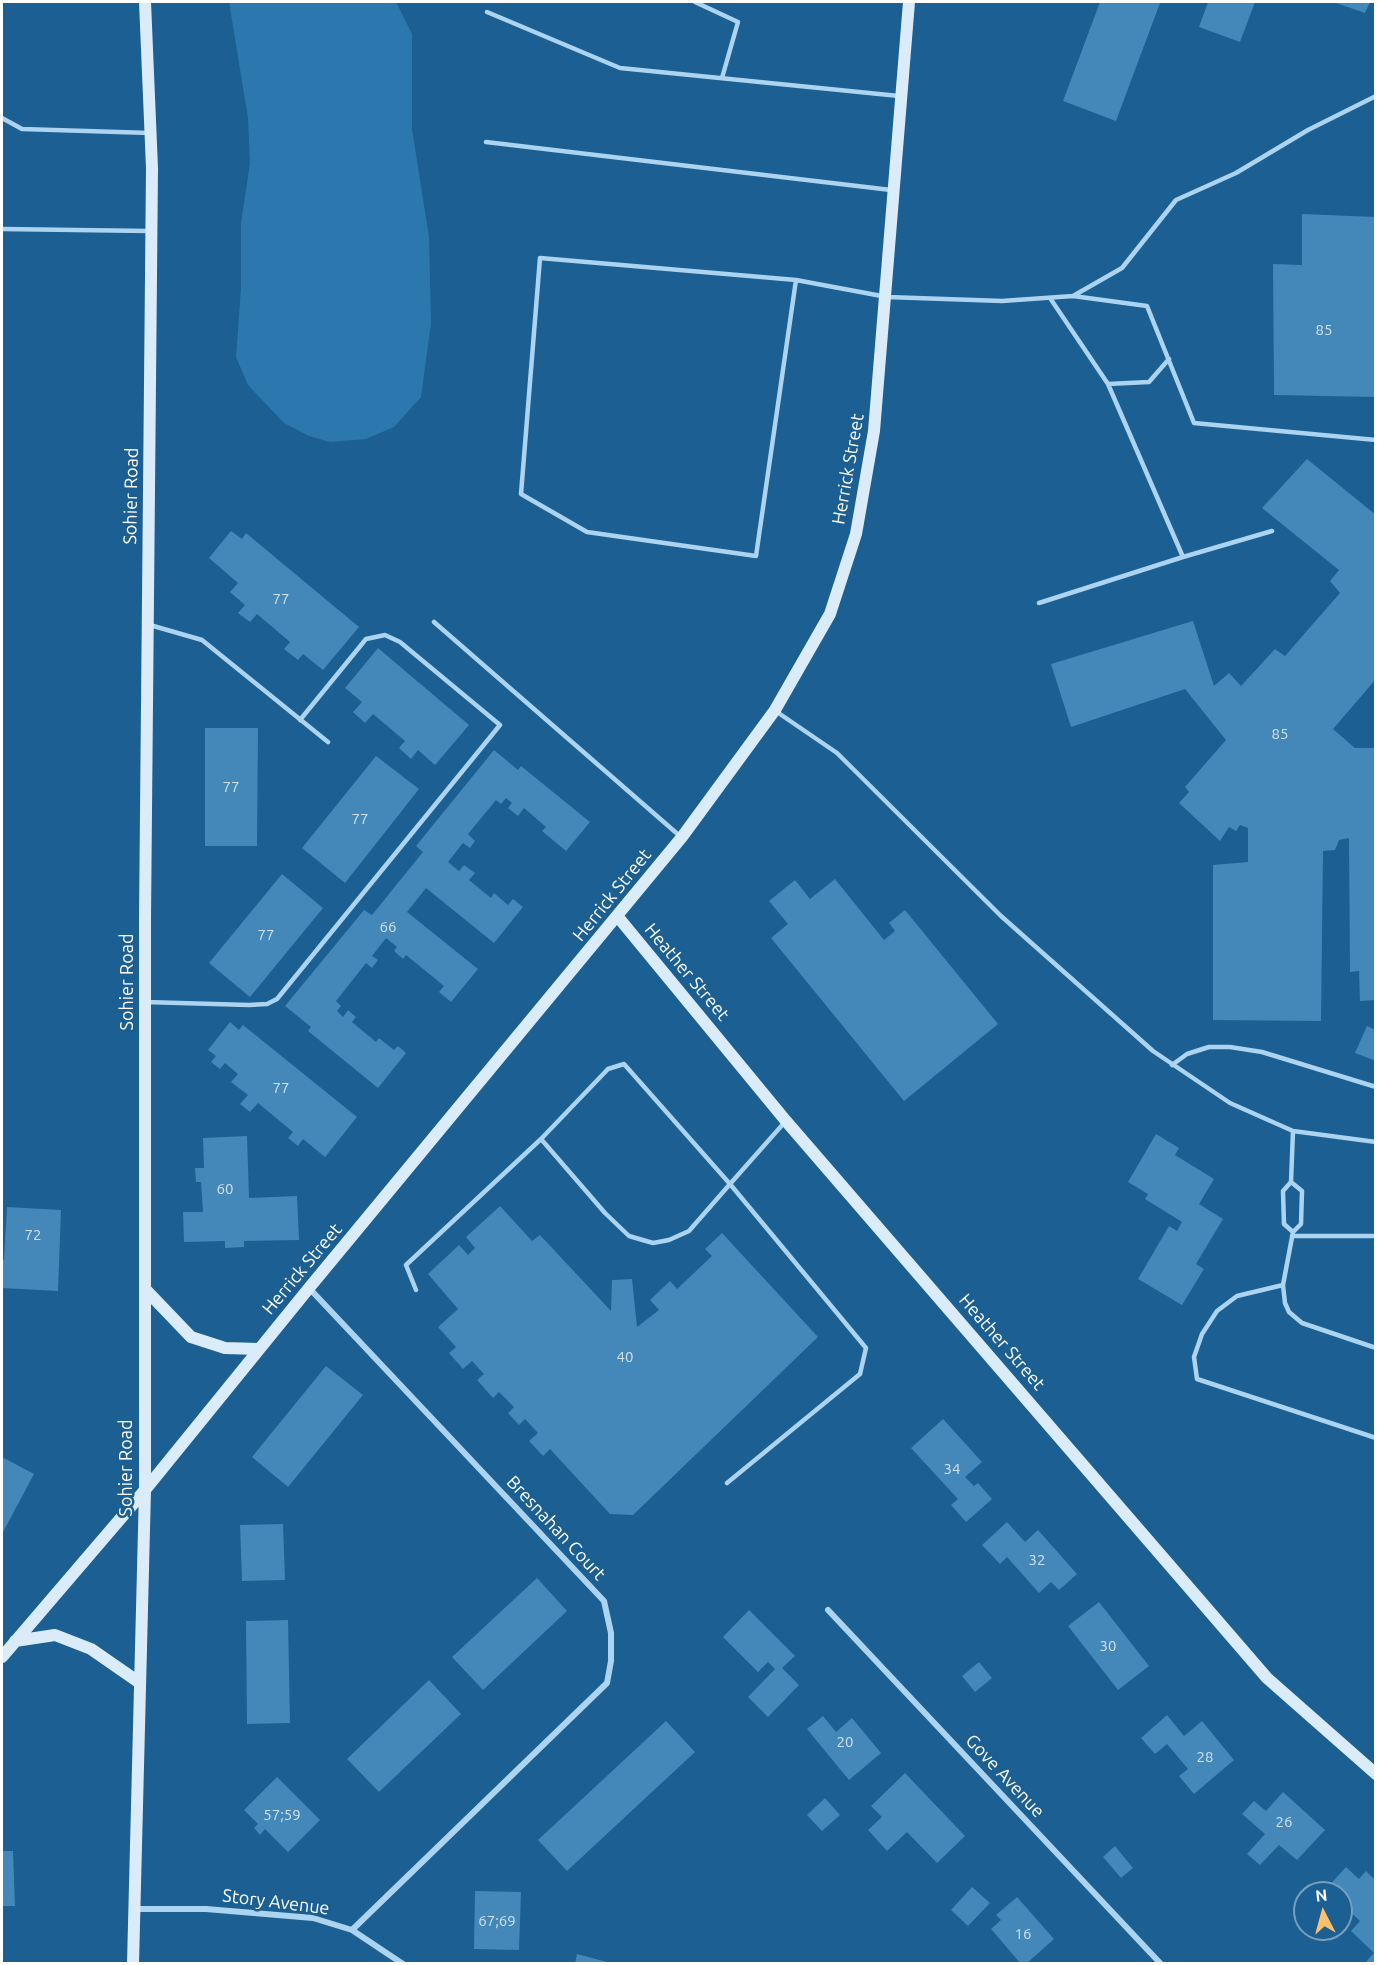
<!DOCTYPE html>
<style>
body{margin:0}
#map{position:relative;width:1377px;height:1965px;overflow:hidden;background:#1b5f93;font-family:Ubuntu,sans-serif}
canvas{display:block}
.frame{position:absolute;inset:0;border:3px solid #fff;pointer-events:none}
.north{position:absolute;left:1293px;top:1881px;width:60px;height:60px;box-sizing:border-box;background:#1b5f93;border:2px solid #769fbe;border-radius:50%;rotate:354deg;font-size:16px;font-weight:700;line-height:24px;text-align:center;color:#fff}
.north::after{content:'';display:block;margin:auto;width:21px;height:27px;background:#ffc06a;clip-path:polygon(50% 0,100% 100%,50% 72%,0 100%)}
</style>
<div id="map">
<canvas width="1377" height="1965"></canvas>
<div class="frame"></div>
<div class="north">N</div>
</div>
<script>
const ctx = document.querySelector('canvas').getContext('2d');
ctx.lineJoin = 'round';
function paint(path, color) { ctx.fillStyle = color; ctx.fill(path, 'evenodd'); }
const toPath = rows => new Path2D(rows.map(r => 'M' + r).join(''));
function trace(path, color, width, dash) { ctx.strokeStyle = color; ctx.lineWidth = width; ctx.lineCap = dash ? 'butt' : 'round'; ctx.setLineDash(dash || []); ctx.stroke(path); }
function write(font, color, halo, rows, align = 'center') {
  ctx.font = font + ' Ubuntu,sans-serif'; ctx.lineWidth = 5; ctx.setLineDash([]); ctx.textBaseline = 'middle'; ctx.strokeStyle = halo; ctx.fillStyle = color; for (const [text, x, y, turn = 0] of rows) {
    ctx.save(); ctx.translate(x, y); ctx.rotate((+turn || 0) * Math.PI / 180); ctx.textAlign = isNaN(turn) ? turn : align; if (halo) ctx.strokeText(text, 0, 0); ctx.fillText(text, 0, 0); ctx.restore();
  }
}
paint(toPath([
 [229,2,396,2,412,34,412,129,429,237,431,323,421,397,394,427,366,439,330,442,309,436,284,423,248,385,236,357,241,288,241,223,250,163,248,118]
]), '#2c78ae');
paint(toPath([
 [1100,2,1160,3,1116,121,1063,101],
 [1208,2,1255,2,1240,42,1199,27],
 [1333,2,1370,2,1365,13],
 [1302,214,1376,217,1376,397,1274,395,1273,264,1302,265],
 [1307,459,1376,515,1376,679,1333,729,1355,748,1376,748,1376,1000,1360,1001,1359,971,1350,972,1349,838,1339,840,1335,850,1323,851,1321,1021,1213,1020,1213,865,1248,862,1248,828,1240,825,1236,831,1229,827,1220,841,1179,803,1189,792,1185,787,1226,740,1185,689,1071,727,1051,664,1193,621,1214,686,1229,673,1241,686,1275,649,1285,656,1340,593,1330,581,1339,570,1262,508],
 [231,531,242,539,246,533,359,627,323,670,303,654,298,660,284,649,290,642,257,614,250,622,238,613,245,605,230,592,238,583,209,558],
 [378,648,469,725,435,765,418,750,411,759,399,748,405,741,373,714,365,723,353,712,362,702,345,688],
 [205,728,258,728,257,846,205,846],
 [494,750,518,770,521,766,590,822,566,851,542,831,546,827,524,808,518,816,508,808,512,803,506,798,501,804,496,800,468,834,475,841,470,848,463,843,448,862,459,871,464,865,475,873,469,880,491,898,494,893,508,905,513,899,523,907,494,943,426,888,407,912,478,969,451,1002,439,992,444,986,406,955,403,959,394,951,397,947,386,938,372,956,378,960,372,968,366,963,336,1001,341,1006,337,1011,343,1017,348,1010,356,1017,352,1022,376,1042,379,1038,394,1050,398,1046,406,1053,378,1088,308,1031,311,1027,285,1006,364,910,372,915,423,852,416,846],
 [376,756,419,789,345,883,302,848],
 [282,874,323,908,250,997,209,963],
 [835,879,884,940,895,931,889,923,905,910,998,1024,904,1101,771,938,788,924,769,901,795,880,810,899],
 [230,1022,239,1030,243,1025,357,1117,325,1157,303,1139,298,1146,288,1138,293,1132,258,1103,250,1112,240,1104,248,1095,231,1082,238,1074,225,1063,220,1069,211,1062,216,1056,208,1050],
 [1367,1026,1376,1030,1376,1061,1355,1053],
 [1156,1134,1179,1148,1175,1155,1214,1179,1199,1204,1223,1219,1196,1264,1204,1269,1182,1305,1138,1279,1169,1226,1177,1231,1182,1222,1145,1199,1148,1194,1128,1182],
 [247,1136,249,1198,297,1196,299,1240,244,1241,244,1247,225,1248,225,1241,184,1242,183,1212,203,1212,201,1182,196,1182,195,1168,204,1168,203,1138],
 [500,1206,532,1241,540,1235,611,1311,612,1280,632,1279,637,1327,659,1310,650,1300,670,1281,677,1289,712,1256,705,1249,722,1233,818,1337,633,1515,610,1514,550,1449,543,1456,529,1441,538,1433,525,1419,519,1425,508,1413,514,1407,499,1392,493,1398,477,1380,484,1374,472,1361,463,1369,449,1353,456,1347,438,1327,458,1309,428,1274,459,1245,468,1255,475,1248,466,1237],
 [7,1207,61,1210,58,1291,2,1288,2,1259,4,1260],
 [326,1366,363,1395,288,1487,252,1457],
 [943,1419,982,1462,965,1477,974,1486,978,1483,992,1499,966,1522,951,1505,958,1499,911,1448],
 [2,1457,34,1474,2,1534],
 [1007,1522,1025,1542,1038,1530,1077,1574,1059,1590,1051,1582,1039,1593,1007,1557,1000,1564,982,1545],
 [283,1524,285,1580,242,1581,240,1525],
 [537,1578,567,1611,483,1690,452,1657],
 [1099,1602,1149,1666,1118,1690,1068,1626],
 [749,1610,795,1656,782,1668,799,1685,768,1717,748,1697,775,1669,768,1662,758,1672,723,1637],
 [288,1620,290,1723,247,1724,246,1621],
 [979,1662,992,1678,975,1692,962,1676],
 [429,1680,461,1714,379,1792,347,1759],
 [1167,1715,1184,1736,1202,1721,1234,1760,1194,1794,1179,1776,1188,1769,1167,1744,1155,1754,1141,1738],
 [823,1716,836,1732,852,1718,881,1753,849,1780,807,1729],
 [666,1721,695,1752,567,1871,538,1840],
 [905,1773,965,1836,937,1863,907,1832,887,1851,868,1830,882,1817,871,1806],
 [277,1777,320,1820,288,1852,265,1829,260,1835,254,1828,258,1824,244,1810],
 [1283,1792,1325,1830,1297,1860,1279,1845,1260,1865,1247,1854,1265,1834,1242,1814,1254,1801,1266,1811],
 [825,1798,840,1815,822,1831,807,1815],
 [1115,1846,1133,1868,1121,1878,1103,1857],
 [2,1851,13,1851,15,1906,2,1906],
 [1346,1867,1359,1879,1366,1871,1373,1878,1376,1875,1376,1964,1364,1964,1374,1953,1351,1931,1360,1921,1341,1903,1341,1893,1331,1893,1326,1889],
 [972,1887,990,1903,968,1926,951,1910],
 [475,1891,521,1892,519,1950,474,1949],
 [1017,1897,1054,1939,1026,1964,1021,1964,991,1929,1001,1920,996,1915],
 [577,1954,611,1963,611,1964,575,1964]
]), '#4488b9');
trace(toPath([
 [695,2,738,22,722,78],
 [487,12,620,68,899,96],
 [2,118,22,129,150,133],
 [486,142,891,190],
 [2,229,149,231],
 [796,280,756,556,587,532,521,494,540,258,796,280,887,297,1002,301,1073,296,1122,268,1176,200,1236,173,1308,130,1376,96],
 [1073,296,1147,306,1194,423,1376,440],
 [1050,298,1108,384,1149,382,1169,359],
 [1108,384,1183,557,1272,531],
 [1039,603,1183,557],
 [434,622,681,837],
 [150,625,202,640,328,742],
 [777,712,837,753,1001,916,1153,1051,1230,1103,1293,1131,1376,1142],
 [145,1002,249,1005,267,1004,277,999,500,725,400,642,385,635,366,639,300,720],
 [1172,1065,1187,1054,1209,1047,1230,1047,1262,1052,1376,1087],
 [1293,1131,1291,1182,1283,1191,1284,1224,1293,1232],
 [1291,1182,1302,1191,1301,1224,1293,1232,1283,1285,1285,1303,1289,1312,1302,1323,1376,1348],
 [1292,1236,1376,1236],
 [1283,1285,1237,1296,1217,1311,1202,1334,1194,1357,1197,1379,1376,1438],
 [416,1290,406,1265,541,1139],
 [727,1483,860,1374,866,1348,730,1184,624,1064,608,1069,541,1139,605,1213,629,1236,653,1243,669,1240,689,1231,730,1184,784,1123]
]), '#acd3ef', 4.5);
trace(toPath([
 [309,1288,604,1601,611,1633,611,1661,607,1683,352,1930],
 [828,1610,1161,1964],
 [134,1909,206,1909,313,1918,352,1930,403,1964]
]), '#acd3ef', 6);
trace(toPath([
 [618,917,786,1121,1267,1678,1376,1774],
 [145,1289,191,1337,225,1348,259,1349],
 [15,1641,55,1635,91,1649,140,1683],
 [2,1657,145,1490,309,1288,682,837,775,710,830,614,856,534,874,431,909,2],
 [133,1964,145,1490,145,918,152,168,145,2]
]), '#daecfa', 12);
write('15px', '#d0e1ee', null, [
 ["85",1324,330],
 ["77",281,599],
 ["85",1280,734],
 ["77",231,787],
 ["77",360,819],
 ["66",388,927],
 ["77",266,935],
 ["77",281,1088],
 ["60",225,1189],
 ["72",33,1235],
 ["40",625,1357],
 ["34",952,1469],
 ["32",1037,1560],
 ["30",1108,1646],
 ["20",845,1742],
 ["28",1205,1757],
 ["57;59",282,1815],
 ["26",1284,1822],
 ["67;69",497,1921],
 ["16",1023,1934]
]);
write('18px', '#fff', '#1b5f93', [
 ["Herrick Street",848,469,-80],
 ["Sohier Road",131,496,-89],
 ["Herrick Street",612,895,-51],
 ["Heather Street",687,972,50],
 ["Sohier Road",127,982,-90],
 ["Herrick Street",302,1269,-50],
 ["Heather Street",1002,1342,49],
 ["Sohier Road",126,1468,-90],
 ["Bresnahan Court",556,1528,47],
 ["Gove Avenue",1005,1776,47],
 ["Story Avenue",276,1902,7]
]);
</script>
